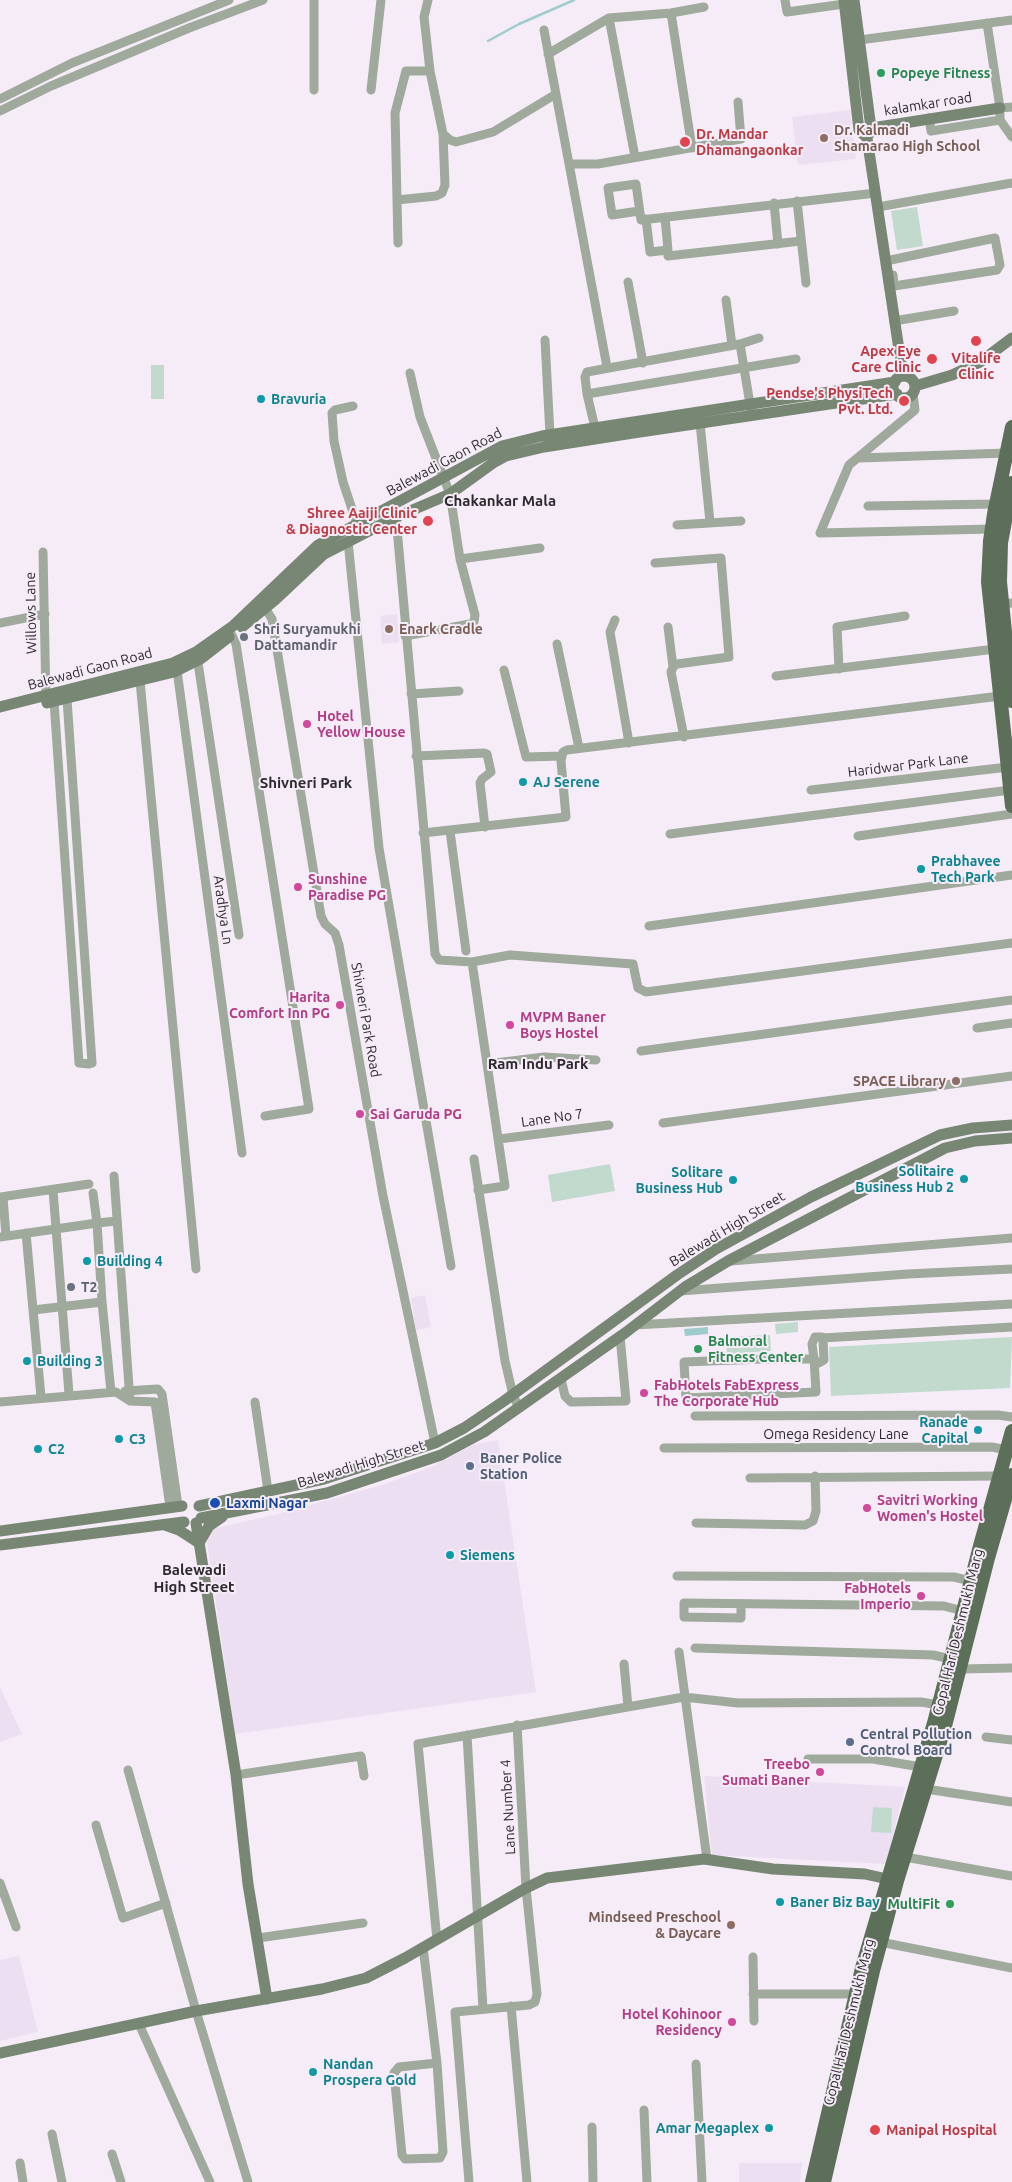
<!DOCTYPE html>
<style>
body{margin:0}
canvas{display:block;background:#f5ecf8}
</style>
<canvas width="1012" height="2182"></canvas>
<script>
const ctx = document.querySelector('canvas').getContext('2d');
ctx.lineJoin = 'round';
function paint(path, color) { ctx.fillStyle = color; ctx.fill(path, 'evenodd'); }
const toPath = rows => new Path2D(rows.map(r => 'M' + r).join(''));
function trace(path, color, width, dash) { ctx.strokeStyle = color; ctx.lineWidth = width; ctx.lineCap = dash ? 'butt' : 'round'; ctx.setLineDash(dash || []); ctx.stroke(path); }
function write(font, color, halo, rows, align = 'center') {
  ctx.font = font + ' Ubuntu,sans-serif'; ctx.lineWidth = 4; ctx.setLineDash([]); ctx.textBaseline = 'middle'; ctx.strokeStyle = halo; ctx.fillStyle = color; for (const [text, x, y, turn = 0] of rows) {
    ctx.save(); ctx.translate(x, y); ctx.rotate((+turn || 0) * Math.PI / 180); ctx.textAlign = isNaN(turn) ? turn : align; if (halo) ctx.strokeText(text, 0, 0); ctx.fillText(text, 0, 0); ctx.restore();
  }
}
paint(toPath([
 [850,110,856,159,798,165,792,117],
 [397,614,399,642,382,644,380,616],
 [425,1295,431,1327,416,1330,411,1298],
 [498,1440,536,1692,235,1734,207,1542,210,1532,216,1528,278,1514,382,1485,431,1467,475,1444],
 [0,1687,22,1734,0,1742],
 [704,1776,905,1787,886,1864,712,1855],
 [19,1956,38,2032,0,2041,0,1960],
 [739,2163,802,2163,800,2182,739,2182]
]), '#eddff2');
paint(toPath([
 [917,207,923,246,897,250,891,211],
 [151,365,164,365,164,399,151,399],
 [610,1164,615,1191,552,1202,548,1175],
 [798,1322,798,1332,776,1334,775,1324],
 [770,1335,771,1351,727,1354,726,1337],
 [1012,1337,1010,1388,831,1396,829,1347],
 [873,1807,892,1808,891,1833,871,1832]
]), '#c2dace');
paint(toPath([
 [708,1327,708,1334,685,1336,684,1329]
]), '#9ecbcc');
trace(toPath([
 [488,41,519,24,574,0]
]), '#9ecbcc', 2.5);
trace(toPath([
 [314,0,314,90],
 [428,0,424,17,430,71,443,134,450,140,456,142,493,132,556,94],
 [785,0,787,12,844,4],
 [671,13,692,148],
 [609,18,635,157],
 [987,23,1000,108,1000,120,1012,137],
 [544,30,607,367],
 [859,40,1012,20],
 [548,54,609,18,671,13,704,7],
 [371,90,381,0],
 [0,99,72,63,229,0],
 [1000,108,1012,107],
 [0,111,51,86,189,28,263,0],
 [929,118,931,131,1000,120],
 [569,164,598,164,741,139,738,102],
 [397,200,436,196,442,193,445,185,443,134],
 [797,201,806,283],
 [774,203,778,244],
 [878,207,1012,183],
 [639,211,612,215,608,188,636,184,641,220,876,193],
 [646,219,650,252,668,250,665,217],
 [398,243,395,113,406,71,430,71],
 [668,256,801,241],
 [886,261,995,238,1000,265,997,270,894,286,893,275],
 [628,282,643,363],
 [726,300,732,345],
 [894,321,954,311],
 [545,340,550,435],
 [740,344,751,410],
 [913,393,915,410,849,465,820,533,992,529],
 [587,394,796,359],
 [353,406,335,410,332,413,334,441,343,482,357,524],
 [700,423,710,522],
 [596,432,587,394,585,377,587,372,740,344,759,338],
 [859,458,1007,453],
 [868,506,996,504],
 [394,512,396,517,435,954,439,960,472,962,510,955,633,964,638,988,646,992,1012,943],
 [677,525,741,521],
 [348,541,379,848,451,1266],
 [43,552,46,701],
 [460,559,540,548],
 [655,563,721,558,729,657,677,664,673,667,671,672,684,737],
 [1002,604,1012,603],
 [265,608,272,619,321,916,325,924,335,933,339,945,383,1196,435,1443],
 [615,620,610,632,629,743],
 [0,623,45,614],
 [668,627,673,667],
 [232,635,236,644,309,1109,265,1116],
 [405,636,470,624,474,622,475,615,460,559,450,494,420,417,410,373],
 [557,644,579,748],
 [197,656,239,935],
 [839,669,837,627,905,616],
 [177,670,242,1153],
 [504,670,526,757,562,756],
 [776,676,995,649],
 [140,681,196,1269],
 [411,694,459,691],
 [54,701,79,1063,89,1064,92,1063,67,699],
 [416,756,484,753,487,754,491,772,482,779,480,783,485,827],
 [811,790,1008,767],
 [450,831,466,951],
 [423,833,566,817,561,761,563,752,567,750,1000,696],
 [670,834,1010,790],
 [858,836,1012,814],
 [649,926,1012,875],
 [472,962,505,1186,478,1190],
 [977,1028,1012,1023],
 [641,1051,1012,1000],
 [487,1064,544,1057,596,1060],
 [663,1123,1012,1076],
 [499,1139,609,1125],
 [474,1159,505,1361,513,1395,519,1408],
 [114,1176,130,1401],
 [53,1190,69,1394],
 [93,1193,97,1223,117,1221],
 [0,1197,89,1184],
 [3,1197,6,1236],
 [26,1233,41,1397],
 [0,1237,97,1223,102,1302],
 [731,1261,1012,1238],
 [680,1291,908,1274,1012,1269],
 [33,1310,102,1302,111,1392],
 [635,1325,1012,1304],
 [815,1337,822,1337,823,1340,824,1360,819,1363,814,1359,812,1344,815,1337],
 [822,1338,1012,1327],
 [762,1359,814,1359,816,1392,686,1398,684,1362,762,1359],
 [561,1379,565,1396,571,1402,626,1401,620,1336],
 [125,1391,158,1389,162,1394,178,1506],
 [0,1402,116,1392,130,1401,155,1402,170,1507],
 [255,1402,268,1491],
 [695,1416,998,1415,1012,1417],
 [664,1448,992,1447,1007,1450],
 [750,1478,1000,1476],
 [696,1523,805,1525,813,1521,816,1511,815,1476],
 [677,1576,954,1577,971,1581],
 [741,1604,741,1618,684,1617,684,1603,944,1606,963,1611],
 [695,1648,933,1655,951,1659],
 [679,1652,707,1859],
 [624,1664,628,1707],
 [960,1669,1012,1668],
 [467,1735,483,2009],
 [986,1737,1012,1740],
 [808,1759,873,1759,921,1767],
 [128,1770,196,2011,248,2182],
 [236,1775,361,1756,364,1776],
 [926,1789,1012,1802],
 [96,1825,123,1918,166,1903],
 [905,1857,1012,1876],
 [0,1883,16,1927],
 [258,1938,363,1923],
 [437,1940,418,1744,684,1697,738,1703,921,1702,939,1705],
 [880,1942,1012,1968],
 [423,1947,437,2063,443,2152,440,2158,405,2159,402,2155,394,2073,399,2067,437,2063],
 [753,1957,754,2021],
 [753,1994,855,1994],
 [511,2006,527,2182],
 [139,2024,210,2182],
 [696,2064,702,2182],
 [644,2110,647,2182],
 [592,2127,593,2182],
 [52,2134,62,2182],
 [112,2154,121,2182],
 [20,2163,23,2182],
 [469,2182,455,2012,529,2005,535,2002,537,1994,526,1888,517,1725]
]), '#9fa99c', 9);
trace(toPath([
 [844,0,859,130,864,135],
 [854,0,871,128,869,134],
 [859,130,1000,108],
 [867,138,903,376],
 '893 387a11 11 0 1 1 22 0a11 11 0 1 1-22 0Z',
 [915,386,952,375,980,362,1012,338],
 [242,627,275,600,324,554,396,517,450,494,493,463,506,456,544,447,633,433,897,394],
 [47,703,174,672,202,658,229,637],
 [0,707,173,663,196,652,233,626,318,545,502,446,542,436,895,382],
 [199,1506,324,1479,435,1443,464,1428,504,1401,677,1275,716,1249,811,1197,940,1135,973,1128,1012,1125],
 [201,1518,327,1493,441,1455,484,1432,625,1333,685,1287,728,1261,945,1148,975,1141,1012,1138],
 [196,1523,236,1775,248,1884,267,1999],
 [165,1525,179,1530,199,1543],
 [0,1531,182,1506],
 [199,1543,209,1526,222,1517],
 [0,1545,184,1522],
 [0,2053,196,2011,322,1989,366,1978,405,1958,526,1888,547,1878,704,1859,773,1869,865,1874,896,1881]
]), '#788774', 11);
trace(toPath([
 [1012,427,994,514,990,541,988,582,1012,806],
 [1012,483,1001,543,1000,582,1012,701],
 [812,2182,862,1968,934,1723,980,1546,1012,1431],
 [824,2182,873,1971,897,1881,945,1726,988,1558,1012,1475]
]), '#5c6f58', 14);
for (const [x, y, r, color] of [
 [881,73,5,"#2e9e5b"],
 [824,138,5,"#8d6e63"],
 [685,142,6,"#e0444e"],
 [976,341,6,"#e0444e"],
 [932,359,6,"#e0444e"],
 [261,399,5,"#0f9aa8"],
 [904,401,6,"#e0444e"],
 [428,521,6,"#e0444e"],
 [389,629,5,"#8d6e63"],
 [244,637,5,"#6b7280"],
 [307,724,5,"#d1479c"],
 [523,782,5,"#0f9aa8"],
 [921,869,5,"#0f9aa8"],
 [298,887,5,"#d1479c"],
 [340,1005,5,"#d1479c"],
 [510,1025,5,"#d1479c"],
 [956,1081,5,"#8d6e63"],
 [360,1114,5,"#d1479c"],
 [964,1179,5,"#0f9aa8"],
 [733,1180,5,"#0f9aa8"],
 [87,1261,5,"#0f9aa8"],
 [71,1287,5,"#6b7280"],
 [698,1349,5,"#2e9e5b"],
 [27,1361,5,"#0f9aa8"],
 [644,1393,5,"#d1479c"],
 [978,1430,5,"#0f9aa8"],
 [119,1439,5,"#0f9aa8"],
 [38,1449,5,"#0f9aa8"],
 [470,1466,5,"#5c6f8a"],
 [215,1503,6,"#1a4fb4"],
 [867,1508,5,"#d1479c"],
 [450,1555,5,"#0f9aa8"],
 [921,1596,5,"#d1479c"],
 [850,1742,5,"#5c6f8a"],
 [820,1772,5,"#d1479c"],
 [780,1902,5,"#0f9aa8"],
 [950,1904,5,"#2e9e5b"],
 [731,1925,5,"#8d6e63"],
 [732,2022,5,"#d1479c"],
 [313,2072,5,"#0f9aa8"],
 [769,2128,5,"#0f9aa8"],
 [875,2130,6,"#e0444e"]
]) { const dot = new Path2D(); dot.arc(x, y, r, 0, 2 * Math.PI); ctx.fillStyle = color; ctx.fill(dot); trace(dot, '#f5ecf8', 2); }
write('bold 14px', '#27864d', '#f5ecf8', [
 ["Popeye Fitness",891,73],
 ["Balmoral",708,1341],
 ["Fitness Center",708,1357],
 ["MultiFit",940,1904,"right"]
], 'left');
write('14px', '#2d2a2e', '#f5ecf8', [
 ["kalamkar road",928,104,-9],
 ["Balewadi Gaon Road",444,462,-28],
 ["Willows Lane",31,613,-91],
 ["Balewadi Gaon Road",90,669,-15],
 ["Haridwar Park Lane",908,765,-7],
 ["Aradhya Ln",223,910,82],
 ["Shivneri Park Road",366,1020,80],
 ["Lane No 7",552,1118,-8],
 ["Balewadi High Street",727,1229,-31],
 ["Omega Residency Lane",836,1434],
 ["Balewadi High Street",361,1464,-17],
 ["Gopal Hari Deshmukh Marg",958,1632,-76],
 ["Lane Number 4",508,1807,-93],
 ["Gopal Hari Deshmukh Marg",849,2022,-76]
]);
write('bold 14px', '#785e54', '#f5ecf8', [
 ["Dr. Kalmadi",834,130],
 ["Shamarao High School",834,146],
 ["Enark Cradle",399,629],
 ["SPACE Library",946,1081,"right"],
 ["Mindseed Preschool",721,1917,"right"],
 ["& Daycare",721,1933,"right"]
], 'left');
write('bold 14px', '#be3a42', '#f5ecf8', [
 ["Dr. Mandar",696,134,"left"],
 ["Dhamangaonkar",696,150,"left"],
 ["Apex Eye",921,351],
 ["Care Clinic",921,367],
 ["Vitalife",976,358,"center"],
 ["Clinic",976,374,"center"],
 ["Pendse's PhysiTech",893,393],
 ["Pvt. Ltd.",893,409],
 ["Shree Aaiji Clinic",417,513],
 ["& Diagnostic Center",417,529],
 ["Manipal Hospital",886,2130,"left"]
], 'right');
write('bold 14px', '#0d838f', '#f5ecf8', [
 ["Bravuria",271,399],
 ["AJ Serene",533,782],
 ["Prabhavee",931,861],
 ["Tech Park",931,877],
 ["Solitaire",954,1171,"right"],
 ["Business Hub 2",954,1187,"right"],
 ["Solitare",723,1172,"right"],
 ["Business Hub",723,1188,"right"],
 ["Building 4",97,1261],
 ["Building 3",37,1361],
 ["Ranade",968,1422,"right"],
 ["Capital",968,1438,"right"],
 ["C3",129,1439],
 ["C2",48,1449],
 ["Siemens",460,1555],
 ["Baner Biz Bay",790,1902],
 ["Nandan",323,2064],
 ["Prospera Gold",323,2080],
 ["Amar Megaplex",759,2128,"right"]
], 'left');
write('bold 14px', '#5b616d', '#f5ecf8', [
 ["Shri Suryamukhi",254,629],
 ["Dattamandir",254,645],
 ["T2",81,1287]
], 'left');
write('bold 14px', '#b23c85', '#f5ecf8', [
 ["Hotel",317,716],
 ["Yellow House",317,732],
 ["Sunshine",308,879],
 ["Paradise PG",308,895],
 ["Harita",330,997,"right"],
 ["Comfort Inn PG",330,1013,"right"],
 ["MVPM Baner",520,1017],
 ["Boys Hostel",520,1033],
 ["Sai Garuda PG",370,1114],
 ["FabHotels FabExpress",654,1385],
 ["The Corporate Hub",654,1401],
 ["Savitri Working",877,1500],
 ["Women's Hostel",877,1516],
 ["FabHotels",911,1588,"right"],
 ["Imperio",911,1604,"right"],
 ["Treebo",810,1764,"right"],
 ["Sumati Baner",810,1780,"right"],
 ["Hotel Kohinoor",722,2014,"right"],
 ["Residency",722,2030,"right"]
], 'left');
write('bold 14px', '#4e5e75', '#f5ecf8', [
 ["Baner Police",480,1458],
 ["Station",480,1474],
 ["Central Pollution",860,1734],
 ["Control Board",860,1750]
], 'left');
write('bold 14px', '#164399', '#f5ecf8', [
 ["Laxmi Nagar",226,1503]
], 'left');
write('bold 15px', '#2d2a2e', '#f5ecf8', [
 ["Chakankar Mala",500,501],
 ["Shivneri Park",306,783],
 ["Ram Indu Park",538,1064],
 ["Balewadi",194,1570],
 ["High Street",194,1587]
]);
</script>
